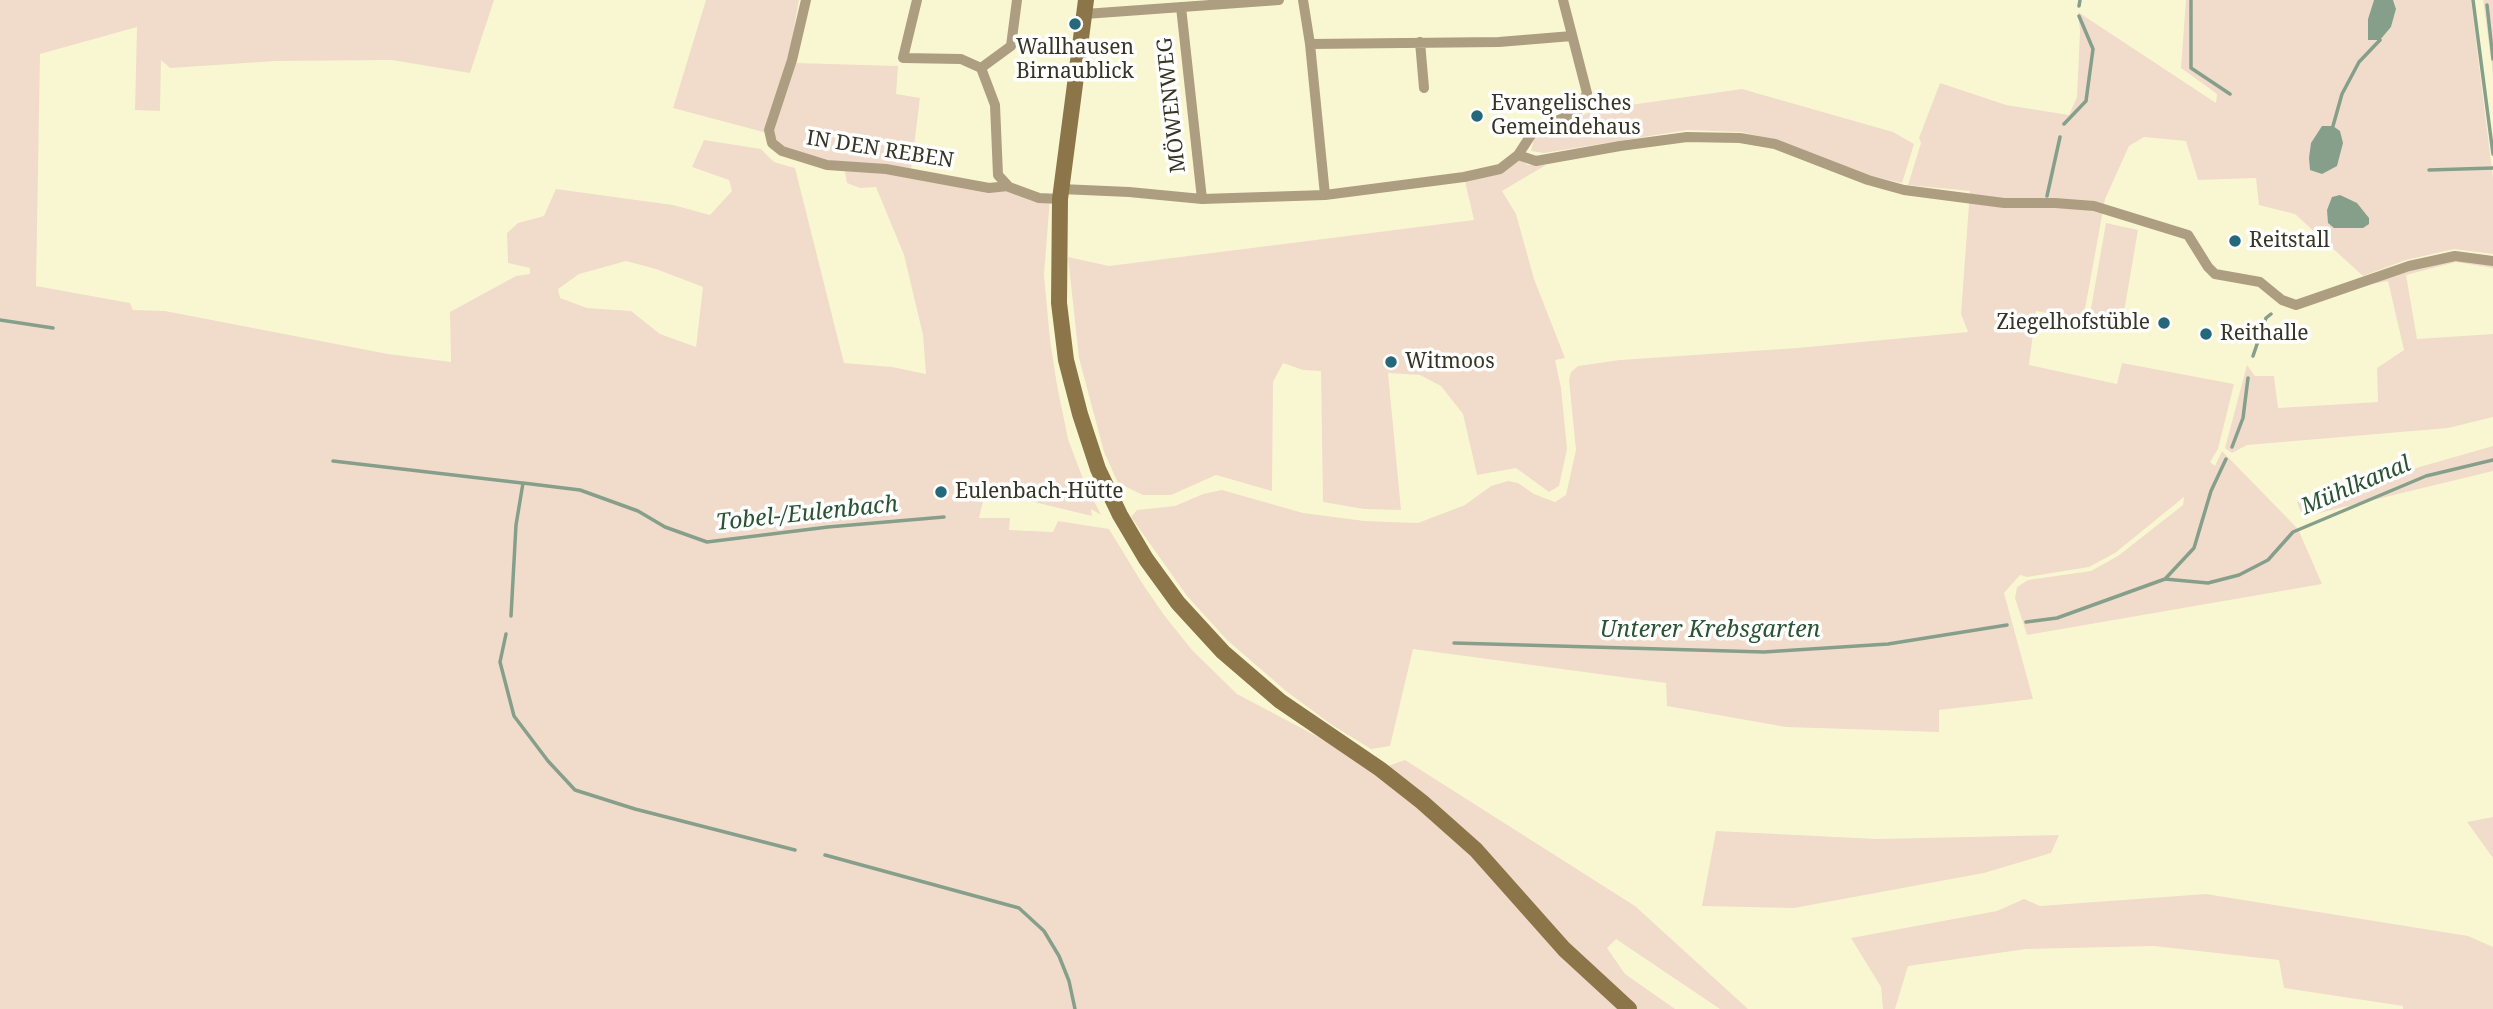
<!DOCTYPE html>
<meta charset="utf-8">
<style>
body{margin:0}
canvas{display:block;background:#f9f7d1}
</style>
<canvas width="2493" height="1009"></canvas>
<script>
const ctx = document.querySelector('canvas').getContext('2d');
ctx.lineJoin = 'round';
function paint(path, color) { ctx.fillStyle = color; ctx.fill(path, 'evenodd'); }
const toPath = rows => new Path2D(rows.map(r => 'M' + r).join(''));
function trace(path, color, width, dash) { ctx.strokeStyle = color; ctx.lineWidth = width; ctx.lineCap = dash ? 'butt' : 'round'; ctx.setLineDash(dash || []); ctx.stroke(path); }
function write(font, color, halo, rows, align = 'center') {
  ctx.font = font + ' "Noto Serif",serif'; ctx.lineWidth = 7; ctx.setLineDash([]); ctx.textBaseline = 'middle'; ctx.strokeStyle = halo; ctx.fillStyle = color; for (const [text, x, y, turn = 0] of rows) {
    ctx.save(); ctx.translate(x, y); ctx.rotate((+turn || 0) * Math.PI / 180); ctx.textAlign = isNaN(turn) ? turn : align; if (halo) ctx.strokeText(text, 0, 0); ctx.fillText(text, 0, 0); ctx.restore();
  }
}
paint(toPath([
 [0,0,494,0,470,73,392,60,276,61,170,68,161,60,160,111,135,110,137,27,40,54,36,286,130,303,133,310,165,311,388,354,451,362,450,312,516,276,530,274,530,268,508,263,507,233,518,223,544,216,556,189,673,205,710,215,732,191,729,180,692,167,704,140,761,149,774,162,795,168,844,363,892,367,926,374,923,335,904,255,876,187,860,188,847,183,844,166,886,169,1050,198,1044,275,1050,340,1057,385,1068,439,1083,479,1101,515,1091,509,1092,516,1005,495,984,497,979,518,1010,518,1009,530,1053,532,1058,521,1109,529,1142,583,1164,615,1192,650,1237,694,1379,769,1405,760,1635,906,1748,1009,1720,1009,1616,939,1607,948,1625,974,1675,1009,0,1009],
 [626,261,656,269,703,287,696,347,660,334,631,311,587,308,560,298,558,289,579,274],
 [706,0,799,0,788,62,767,133,673,108],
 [2186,0,2374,0,2368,19,2368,39,2380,40,2391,27,2396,9,2393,0,2471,0,2493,178,2493,254,2454,249,2406,260,2363,276,2295,214,2259,205,2256,178,2198,180,2186,141,2144,137,2129,146,2105,199,2083,320,2036,311,2029,365,2117,384,2122,363,2234,384,2218,449,2210,462,2215,466,2222,451,2298,529,2322,584,2027,635,2015,598,2017,587,2028,580,2091,571,2118,556,2183,505,2184,497,2115,553,2089,567,2027,577,2020,575,2004,593,2033,699,1939,710,1939,732,1786,727,1667,706,1666,683,1413,649,1390,746,1371,749,1332,725,1286,691,1227,640,1187,596,1131,517,1137,510,1175,506,1203,494,1222,490,1303,513,1365,521,1418,523,1465,505,1491,486,1508,481,1518,483,1534,494,1555,502,1566,495,1576,450,1569,380,1571,372,1578,366,1620,360,1797,348,1968,332,1961,314,1970,191,1908,185,1921,143,1919,138,1940,83,2006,105,2069,115,2077,97,2080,31,2078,12,2216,103,2217,94,2181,68],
 [2483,0,2493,0,2493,80,2492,66],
 [796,63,898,66,896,94,920,98,911,170,823,160,785,149,779,144,773,134],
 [1742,89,1893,132,1914,144,1902,183,1871,176,1777,140,1741,132,1687,130,1544,153,1531,151,1535,135,1595,110],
 [1519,159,1528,165,1546,165,1502,191,1516,214,1534,279,1565,358,1555,360,1561,388,1567,449,1559,486,1549,492,1516,468,1477,475,1463,414,1441,386,1420,375,1388,373,1401,510,1364,509,1323,502,1321,371,1303,370,1283,363,1273,382,1272,491,1216,475,1171,495,1143,495,1118,483,1104,452,1079,358,1068,257,1109,266,1474,220,1464,177],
 [2106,223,2138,230,2122,324,2090,314],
 [2454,258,2493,263,2493,268,2456,262,2406,275,2417,339,2493,334,2493,417,2448,428,2247,445,2232,453,2225,448,2247,365,2255,376,2274,376,2278,408,2378,402,2377,368,2404,350,2388,281,2372,284,2371,282],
 [2493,446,2493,471,2303,517,2297,502],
 [2493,817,2493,858,2467,822],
 [1716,831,1877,839,2059,835,2051,853,1984,873,1794,908,1702,906],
 [2206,894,2468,936,2493,947,2493,1009,2403,1009,2403,1006,2284,988,2279,960,2154,946,2026,949,1908,966,1895,1009,1883,1009,1881,987,1851,938,1997,911,2024,899,2040,906]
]), '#f1dccb');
paint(toPath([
 [2374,0,2393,0,2396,9,2391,27,2380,40,2368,40,2368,19],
 [2322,126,2333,126,2340,131,2343,143,2337,166,2322,174,2310,170,2309,158,2311,143],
 [2340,195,2357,203,2369,218,2369,224,2363,228,2334,228,2328,223,2327,210,2332,197]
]), '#869f8b');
trace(toPath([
 [2191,0,2191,68,2230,94],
 [2473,0,2493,154],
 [2487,5,2493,59],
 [2079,6,2080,0],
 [2064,124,2086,101,2093,49,2079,16],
 [2333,126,2342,94,2359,62,2380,40],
 [2429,170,2493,168],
 [2047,196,2060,137],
 [0,320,53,328],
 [2253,356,2266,318,2271,314],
 [2232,447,2243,418,2248,378],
 [333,461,522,483],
 [2165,579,2208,583,2239,575,2268,560,2293,532,2426,476,2493,460],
 [511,616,516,525,523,483,580,490,638,511,665,527,707,542,828,527,944,517],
 [2026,622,2057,618,2165,579,2194,548,2211,491,2226,459],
 [506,634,500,662,514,716,548,761,575,790,635,809,795,850],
 [1454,643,1764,652,1888,644,2007,625],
 [825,855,1019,908,1044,931,1059,956,1069,981,1075,1009]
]), '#869f8b', 3.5);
trace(toPath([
 [806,0,792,60,769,130,772,143,782,151,827,165,886,169,989,188,1008,186],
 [917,0,903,58,961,59,981,68],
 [1017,0,1011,46,981,68,995,105,998,175,1009,187,1039,198,1060,199],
 [1303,0,1310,44,1325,195],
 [1181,7,1202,199],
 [1085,14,1279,0],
 [1420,42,1424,88],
 [1310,44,1499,42,1572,36],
 [1518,155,1536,161,1620,146,1687,137,1740,138,1775,144,1868,180,1904,190,2004,203,2055,203,2094,206,2188,235,2208,267,2215,274,2260,282,2282,300,2296,305,2409,266,2455,256,2493,261],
 [1061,189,1129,192,1202,199,1325,195,1464,177,1500,169,1518,155,1533,132,1578,111,1587,93,1563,0]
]), '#ae9e81', 10);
trace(toPath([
 [1086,0,1060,199,1059,303,1066,360,1080,414,1098,469,1120,515,1146,559,1178,603,1223,652,1280,701,1380,769,1422,802,1476,850,1564,949,1629,1009]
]), '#8c7548', 16);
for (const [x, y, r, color] of [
 [1075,24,7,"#246879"],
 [1477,116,7,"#246879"],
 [2235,241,7,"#246879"],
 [2164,323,7,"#246879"],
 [2206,334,7,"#246879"],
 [1391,362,7,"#246879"],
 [941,492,7,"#246879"]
]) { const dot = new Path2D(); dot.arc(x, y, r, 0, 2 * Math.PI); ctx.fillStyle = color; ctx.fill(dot); trace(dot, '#fff', 2.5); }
write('21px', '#363526', '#fff', [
 ["Wallhausen",1075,48,"center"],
 ["Birnaublick",1075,72,"center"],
 ["Evangelisches",1491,104],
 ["Gemeindehaus",1491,128],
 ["Reitstall",2249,241],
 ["Ziegelhofstüble",2150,323,"right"],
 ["Reithalle",2220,334],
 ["Witmoos",1405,362],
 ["Eulenbach-Hütte",955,492]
], 'left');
write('21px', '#363526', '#fff', [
 ["MÖWENWEG",1172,105,-96],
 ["IN DEN REBEN",880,150,9]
]);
write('italic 23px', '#2a5334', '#fff', [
 ["Mühlkanal",2356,486,-23],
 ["Tobel-/Eulenbach",807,514,-6],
 ["Unterer Krebsgarten",1710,630]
]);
</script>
